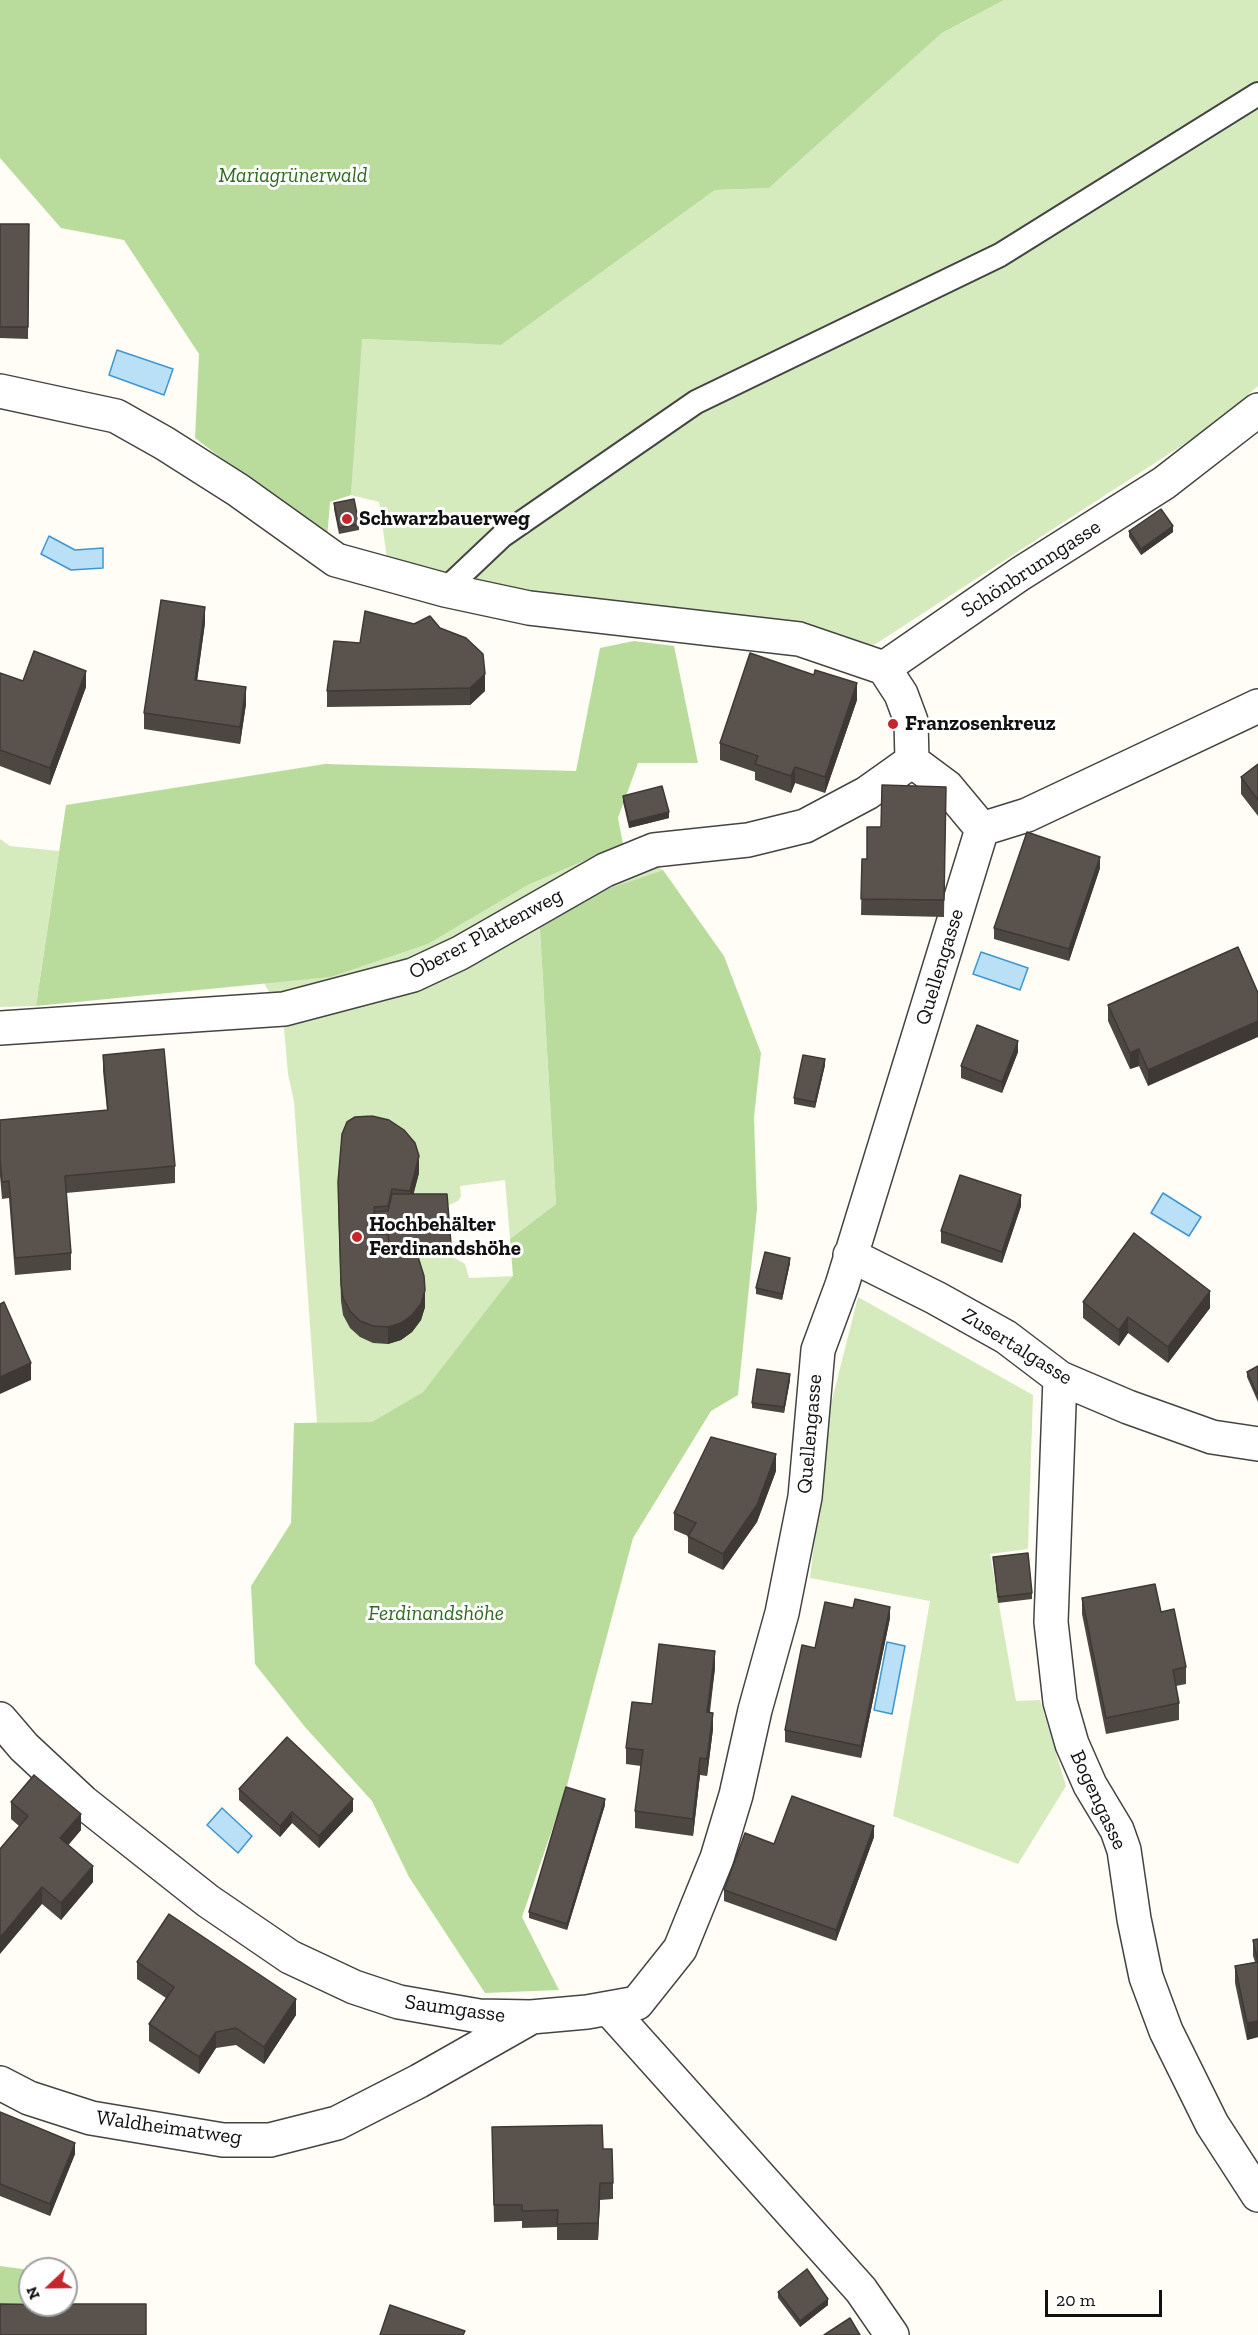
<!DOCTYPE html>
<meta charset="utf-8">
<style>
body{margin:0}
#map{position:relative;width:1258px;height:2335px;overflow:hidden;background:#fffdf5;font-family:"Zilla Slab",serif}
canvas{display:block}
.north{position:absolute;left:18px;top:2257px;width:60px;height:60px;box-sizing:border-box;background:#fff;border:2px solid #a0a0a0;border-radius:50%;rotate:248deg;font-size:16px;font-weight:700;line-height:24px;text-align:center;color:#111}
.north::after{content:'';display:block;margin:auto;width:21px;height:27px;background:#c4262e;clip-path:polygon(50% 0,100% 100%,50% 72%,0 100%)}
.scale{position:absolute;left:1045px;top:2290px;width:117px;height:27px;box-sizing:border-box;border:3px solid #111;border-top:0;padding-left:8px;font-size:18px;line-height:21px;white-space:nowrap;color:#111;-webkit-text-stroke:4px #fff;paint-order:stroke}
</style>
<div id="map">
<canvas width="1258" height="2335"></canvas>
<div class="north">N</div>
<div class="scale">20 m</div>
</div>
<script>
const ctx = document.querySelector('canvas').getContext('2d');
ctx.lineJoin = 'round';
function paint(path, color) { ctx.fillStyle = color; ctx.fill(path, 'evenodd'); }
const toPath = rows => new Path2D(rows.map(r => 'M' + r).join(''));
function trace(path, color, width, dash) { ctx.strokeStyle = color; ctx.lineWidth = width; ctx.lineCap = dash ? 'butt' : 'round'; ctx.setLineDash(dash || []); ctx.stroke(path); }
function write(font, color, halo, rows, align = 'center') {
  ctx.font = font + ' "Zilla Slab",serif'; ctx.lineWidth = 6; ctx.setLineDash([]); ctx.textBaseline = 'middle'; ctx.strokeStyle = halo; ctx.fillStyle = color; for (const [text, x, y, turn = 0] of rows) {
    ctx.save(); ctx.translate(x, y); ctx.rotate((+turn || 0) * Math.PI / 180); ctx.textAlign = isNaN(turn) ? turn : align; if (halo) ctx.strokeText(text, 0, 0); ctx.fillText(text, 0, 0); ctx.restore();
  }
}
paint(toPath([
 [1004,0,1258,0,1258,386,1212,426,874,645,510,593,387,558,379,502,351,495,361,339,501,345,715,190,769,188,942,33],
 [0,839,10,846,59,851,36,1006,0,1007],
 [623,844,663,870,539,912,556,1204,510,1239,505,1180,460,1186,461,1196,458,1201,447,1206,451,1256,465,1264,469,1278,514,1276,423,1392,373,1422,317,1423,294,1102,288,1074,283,1017,264,983,331,977,428,944,528,885],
 [858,1297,1033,1395,1028,1549,990,1554,1016,1701,1040,1700,1066,1786,1018,1864,893,1816,930,1601,810,1578,831,1404]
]), '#d5ebbd');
paint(toPath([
 [0,0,1004,0,942,33,769,188,715,190,501,345,362,339,351,495,330,502,327,539,195,438,199,354,124,240,61,228,0,158],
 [634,641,674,646,698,763,638,763,618,818,623,844,528,885,428,944,331,977,36,1006,66,805,325,764,576,771,600,648],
 [663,870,724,956,761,1053,754,1117,757,1209,738,1395,711,1411,633,1538,566,1789,522,1917,559,1990,485,1993,409,1877,372,1801,305,1727,255,1664,251,1586,291,1523,294,1423,372,1422,423,1392,513,1276,510,1239,556,1204,539,912],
 [0,2266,30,2270,30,2305,0,2335]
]), '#b9dc9c');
const water = toPath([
 [117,350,173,369,164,395,109,375,117,350],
 [49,536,75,550,103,548,103,568,71,570,41,554,49,536],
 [981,952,1028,968,1020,990,973,974,981,952],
 [1163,1193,1201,1217,1189,1236,1151,1213,1163,1193],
 [887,1642,905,1646,892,1714,874,1710,887,1642],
 [222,1808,252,1836,238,1853,207,1825,222,1808]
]);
paint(water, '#b9e0f7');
trace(water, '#3f96cf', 1.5);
const service = toPath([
 [445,590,502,536,696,402,1000,255,1258,94]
]);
const minor = toPath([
 [0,391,116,416,164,443,238,490,336,560,445,590,529,608,799,639,884,668],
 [884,668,1020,574,1164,483,1258,410],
 [884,668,901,694,911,721,912,761],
 [912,761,947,787,982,829],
 [982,829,1027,815,1258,706],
 [0,1028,284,1009,413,975,460,953,605,870,654,850,748,840,805,826,867,793,912,761],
 [850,1255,936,1298,1006,1337,1060,1378,1128,1407,1212,1437,1258,1444],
 [1060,1378,1051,1622,1060,1702,1072,1744,1090,1785,1117,1830,1124,1850,1134,1919,1146,1977,1166,2031,1212,2124,1258,2195],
 [0,1719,24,1747,83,1802,208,1901,290,1957,354,1987,399,2002,479,2016,531,2017,587,2012,637,2003,680,1949,717,1858,736,1795,755,1710,782,1613,805,1497,818,1350,842,1285,982,829],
 [610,2010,861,2290,892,2335],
 [0,2083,29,2098,91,2118,223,2140,270,2140,337,2123,419,2081,530,2018]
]);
trace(service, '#444', 26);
trace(minor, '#444', 36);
trace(service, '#fff', 22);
trace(minor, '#fff', 33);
paint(toPath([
 [0,224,29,224,28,339,0,338],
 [334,503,359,524,359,530,339,534,334,509],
 [1129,531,1173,532,1141,555,1129,537],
 [205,623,197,680,246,704,240,744,144,729,144,713],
 [334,641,485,691,470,705,327,707,327,691],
 [0,673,23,681,86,687,50,785,0,766],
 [857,700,825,793,795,783,791,793,755,780,755,772,720,760,720,743],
 [1258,764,1258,816,1241,794,1241,777],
 [946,787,944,917,861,915,862,859,867,859,881,827],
 [623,796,669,818,629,828,623,802],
 [1100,868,1069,961,994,939,994,928],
 [1258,993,1148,1086,1139,1066,1130,1069,1108,1021,1108,1005],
 [1018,1052,1002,1093,961,1078,961,1066],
 [103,1055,175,1166,175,1183,66,1193,71,1253,71,1270,15,1275,9,1198,2,1199,0,1176,0,1120,107,1111,103,1071],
 [825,1065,815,1108,794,1104,794,1098],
 [419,1173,413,1194,451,1244,451,1256,418,1257,425,1307,421,1320,412,1332,401,1340,388,1344,373,1343,360,1337,350,1328,343,1315,341,1301,338,1199],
 [1021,1206,1002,1263,941,1243,941,1231],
 [790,1263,782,1300,756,1294,756,1288],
 [1083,1302,1210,1308,1168,1363,1128,1333,1119,1346,1083,1318],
 [1258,1366,1258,1402,1247,1377,1247,1372],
 [790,1380,784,1413,752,1408,752,1403],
 [776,1471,757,1522,723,1570,688,1553,688,1536,674,1530,674,1513],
 [993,1557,1032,1593,1032,1599,998,1603],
 [1082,1598,1161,1612,1186,1667,1186,1684,1176,1686,1179,1703,1179,1720,1106,1734,1082,1614],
 [890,1618,861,1758,785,1742,785,1730,815,1648],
 [715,1668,710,1712,713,1729,707,1776,700,1775,693,1836,635,1828,635,1811,641,1766,626,1764,626,1748,652,1704],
 [239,1789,353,1811,319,1848,292,1823,280,1837,239,1800],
 [11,1802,81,1830,68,1845,93,1882,61,1920,42,1904,19,1826,11,1819],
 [605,1805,567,1930,529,1918,529,1912],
 [874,1837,836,1941,724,1901,724,1890,774,1844],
 [1258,1939,1258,2037,1247,2040,1235,1983,1235,1966,1255,1962,1253,1956,1253,1940],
 [137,1962,296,2015,264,2064,236,2045,216,2048,199,2074,149,2041,149,2024,166,1998,137,1979],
 [0,2112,75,2154,50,2216,0,2196],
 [492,2127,603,2149,613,2183,613,2199,600,2200,598,2240,557,2240,557,2227,522,2228,522,2221,494,2222],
 [778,2292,828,2305,800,2327,778,2298]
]), '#4d4742');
paint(toPath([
 [1173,526,1173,532,1141,555,1141,549],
 [205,607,205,623,195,696,195,680],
 [86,671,86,687,50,785,50,768],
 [485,674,485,691,470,705,470,688],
 [857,683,857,700,825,793,825,777],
 [246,687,246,704,240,744,240,727],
 [795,767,795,783,791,793,791,776],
 [669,812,669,818,629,828,629,822],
 [1100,857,1100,868,1069,961,1069,949],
 [1258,1021,1258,1037,1148,1086,1148,1070],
 [1018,1041,1018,1052,1002,1093,1002,1082],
 [1139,1049,1139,1066,1130,1069,1130,1053],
 [825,1059,825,1065,815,1108,815,1102],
 [419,1156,419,1173,410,1208,410,1191],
 [1021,1195,1021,1206,1002,1263,1002,1252],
 [790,1258,790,1263,782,1300,782,1294],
 [425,1290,425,1307,421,1320,412,1332,401,1340,388,1344,388,1327],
 [1210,1291,1210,1308,1168,1363,1168,1347],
 [1128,1317,1128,1333,1119,1346,1119,1330],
 [31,1363,31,1380,0,1394,0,1377],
 [790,1374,790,1380,784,1413,784,1407],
 [776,1454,776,1471,757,1522,723,1570,723,1554],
 [890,1607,890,1618,861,1758,861,1746],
 [715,1651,715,1668,707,1728,707,1712],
 [713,1713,713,1729,707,1776,707,1759],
 [700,1758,700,1775,693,1836,693,1819],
 [353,1799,353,1811,319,1848,319,1836],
 [605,1799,605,1805,567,1930,567,1924],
 [292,1812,292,1823,280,1837,280,1826],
 [81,1814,81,1830,60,1855,60,1838],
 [874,1826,874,1837,836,1941,836,1930],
 [93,1866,93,1882,61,1920,61,1903],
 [42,1887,42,1904,0,1954,0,1938],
 [296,1999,296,2015,264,2064,264,2047],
 [1258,2021,1258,2037,1247,2040,1247,2023],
 [216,2032,216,2048,199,2074,199,2057],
 [75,2143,75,2154,50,2216,50,2204],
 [600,2183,600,2200,598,2240,598,2223],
 [828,2299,828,2305,800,2327,800,2321]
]), '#3f3936');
const building = toPath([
 [0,224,29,224,28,327,0,327,0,224],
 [354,499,359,524,339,528,334,503,354,499],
 [1161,509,1173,526,1141,549,1129,531,1161,509],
 [161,600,205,607,195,680,246,687,240,727,144,713,161,600],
 [365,611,414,624,430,616,440,628,466,638,483,654,485,674,470,688,327,691,334,641,360,643,365,611],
 [34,651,86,671,50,768,0,750,0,673,23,681,34,651],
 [750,653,814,675,815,670,857,683,825,777,795,767,791,776,755,764,758,756,720,743,750,653],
 [1258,764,1258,800,1241,777,1258,764],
 [882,785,946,787,944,900,861,899,862,859,867,859,867,827,881,827,882,785],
 [662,786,669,812,629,822,623,796,662,786],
 [1027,832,1100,857,1069,949,994,928,1027,832],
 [1238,947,1258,993,1258,1021,1148,1070,1139,1049,1130,1053,1108,1005,1238,947],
 [977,1025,1018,1041,1002,1082,961,1066,977,1025],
 [164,1049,175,1166,65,1176,71,1253,15,1258,9,1181,2,1182,0,1159,0,1120,108,1110,103,1055,164,1049],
 [803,1055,825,1059,815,1102,794,1098,803,1055],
 [372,1116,389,1120,404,1130,415,1143,419,1156,410,1191,392,1189,388,1206,374,1207,376,1234,388,1234,389,1243,397,1245,413,1241,424,1276,425,1290,421,1304,412,1315,401,1323,388,1327,373,1326,360,1321,350,1311,343,1298,341,1284,338,1182,342,1134,347,1122,355,1117,372,1116],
 [960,1175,1021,1195,1002,1252,941,1231,960,1175],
 [392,1194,447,1194,451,1244,414,1246,413,1241,397,1245,389,1243,388,1234,376,1234,374,1212,388,1211,392,1194],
 [1134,1233,1210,1291,1168,1347,1128,1317,1119,1330,1083,1302,1134,1233],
 [765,1252,790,1258,782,1294,756,1288,765,1252],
 [4,1302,31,1363,0,1377,0,1304,4,1302],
 [1258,1366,1258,1396,1247,1372,1258,1366],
 [757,1369,790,1374,784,1407,752,1403,757,1369],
 [711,1437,776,1454,757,1505,723,1554,688,1536,696,1523,674,1513,711,1437],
 [1028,1553,1032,1593,998,1597,993,1557,1028,1553],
 [1155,1584,1161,1612,1174,1609,1186,1667,1173,1670,1179,1703,1106,1718,1082,1598,1155,1584],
 [855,1599,890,1607,861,1746,785,1730,802,1645,815,1648,825,1602,853,1608,855,1599],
 [659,1644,715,1651,707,1712,713,1713,707,1759,700,1758,693,1819,635,1811,643,1750,626,1748,632,1702,652,1704,659,1644],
 [287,1737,353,1799,319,1836,292,1812,280,1826,239,1789,287,1737],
 [34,1775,81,1814,60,1838,93,1866,61,1903,42,1887,0,1938,0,1849,28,1816,11,1802,34,1775],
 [566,1787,605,1799,567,1924,529,1912,566,1787],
 [792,1796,874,1826,836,1930,724,1890,745,1833,774,1844,792,1796],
 [169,1914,296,1999,264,2047,236,2028,216,2032,199,2057,149,2024,174,1987,137,1962,169,1914],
 [1258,1939,1258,2021,1247,2023,1235,1966,1258,1962,1253,1940,1258,1939],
 [0,2112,75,2143,50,2204,0,2184,0,2112],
 [602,2125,603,2149,612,2149,613,2183,600,2183,598,2223,557,2224,558,2210,522,2211,522,2205,494,2205,492,2127,602,2125],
 [807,2269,828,2299,800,2321,778,2292,807,2269],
 [0,2304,66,2305,66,2304,146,2304,146,2335,0,2335,0,2304],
 [390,2305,465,2331,463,2335,380,2335,390,2305],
 [850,2318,860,2335,824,2335,850,2318]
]);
paint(building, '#5a524d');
trace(building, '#3f3936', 1.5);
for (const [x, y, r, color] of [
 [347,519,6,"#c4262e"],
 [893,724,6,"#c4262e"],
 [357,1237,6,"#c4262e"]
]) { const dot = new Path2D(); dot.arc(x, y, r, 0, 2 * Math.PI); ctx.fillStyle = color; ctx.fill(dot); trace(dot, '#fff', 2); }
write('italic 21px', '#2f6b1f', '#fff', [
 ["Mariagrünerwald",293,176],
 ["Ferdinandshöhe",436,1614]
]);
write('bold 21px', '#111', '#fff', [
 ["Schwarzbauerweg",359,519],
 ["Franzosenkreuz",905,724],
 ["Hochbehälter",369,1225],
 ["Ferdinandshöhe",369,1249]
], 'left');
write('21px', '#111', '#fff', [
 ["Schönbrunngasse",1031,569,-33],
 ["Oberer Plattenweg",486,934,-28],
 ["Quellengasse",940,967,-73],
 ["Zusertalgasse",1017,1347,32],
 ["Quellengasse",810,1434,-85],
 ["Bogengasse",1098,1800,65],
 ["Saumgasse",455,2009,8],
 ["Waldheimatweg",169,2128,8]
]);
</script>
